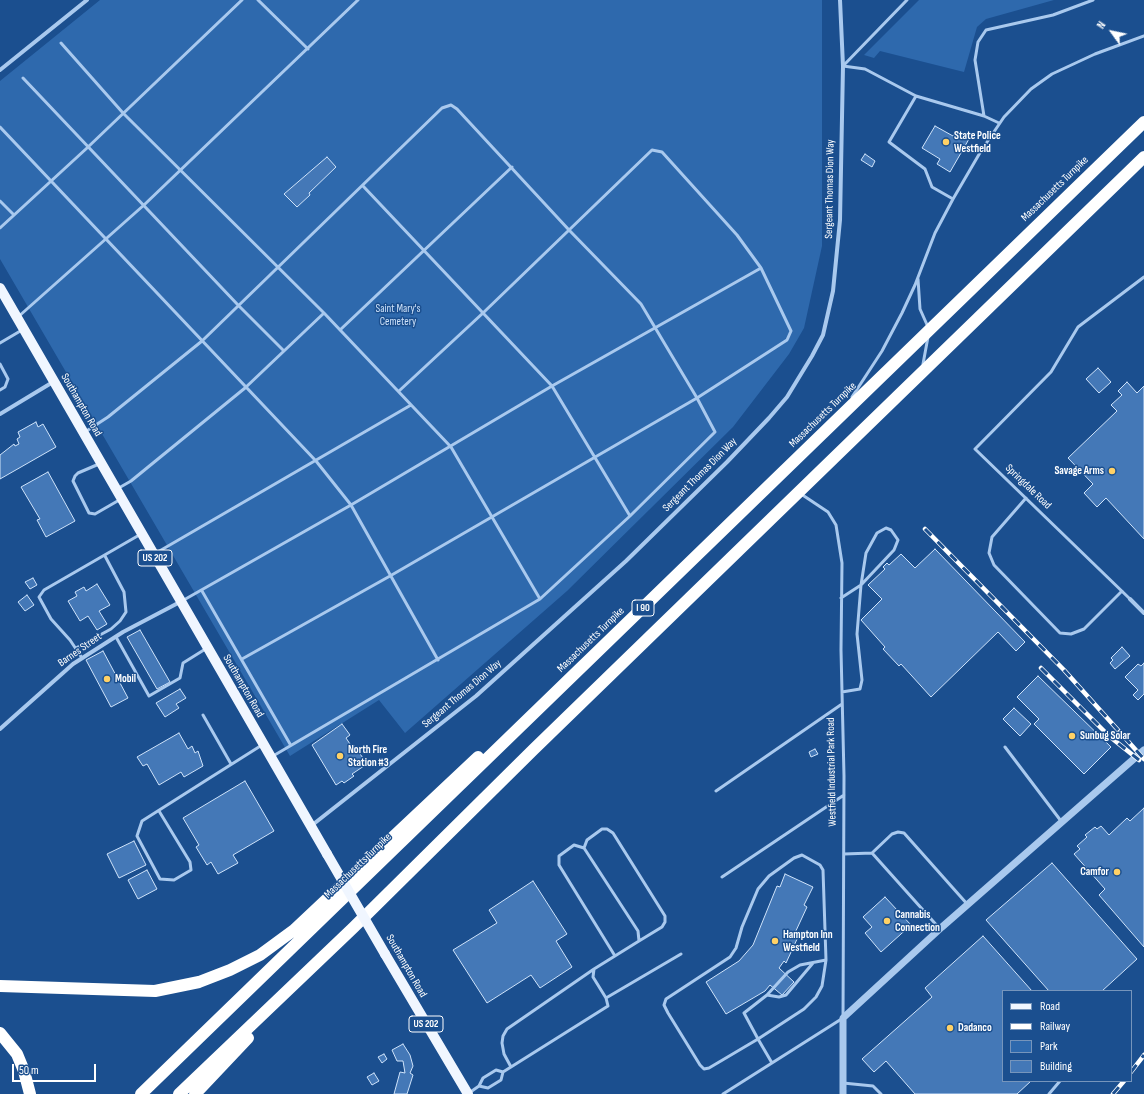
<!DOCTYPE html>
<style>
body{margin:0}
#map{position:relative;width:1144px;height:1094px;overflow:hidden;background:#1b4f8f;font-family:"Sofia Sans Condensed",sans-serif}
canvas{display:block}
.legend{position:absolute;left:1002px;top:990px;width:130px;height:92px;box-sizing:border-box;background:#1b4f8f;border:1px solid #7695bc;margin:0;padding:5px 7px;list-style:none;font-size:12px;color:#fff}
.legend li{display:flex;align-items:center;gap:8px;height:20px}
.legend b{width:20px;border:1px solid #7695bc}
.north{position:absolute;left:1092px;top:12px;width:40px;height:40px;-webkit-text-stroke:3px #1b4f8f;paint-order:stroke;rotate:303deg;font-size:11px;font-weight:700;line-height:16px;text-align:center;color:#fff}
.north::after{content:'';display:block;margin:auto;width:14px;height:18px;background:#fff;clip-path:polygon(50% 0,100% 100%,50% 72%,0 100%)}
.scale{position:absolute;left:12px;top:1064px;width:84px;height:18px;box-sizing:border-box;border:2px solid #fff;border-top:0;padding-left:5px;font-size:12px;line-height:14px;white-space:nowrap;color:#fff;-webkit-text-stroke:3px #1b4f8f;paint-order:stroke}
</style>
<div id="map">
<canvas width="1144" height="1094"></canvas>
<ul class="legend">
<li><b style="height:5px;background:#f0f6ff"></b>Road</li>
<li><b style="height:5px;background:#fff"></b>Railway</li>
<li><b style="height:11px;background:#2e69ad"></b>Park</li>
<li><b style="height:11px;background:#4478b7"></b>Building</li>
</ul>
<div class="north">N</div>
<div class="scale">50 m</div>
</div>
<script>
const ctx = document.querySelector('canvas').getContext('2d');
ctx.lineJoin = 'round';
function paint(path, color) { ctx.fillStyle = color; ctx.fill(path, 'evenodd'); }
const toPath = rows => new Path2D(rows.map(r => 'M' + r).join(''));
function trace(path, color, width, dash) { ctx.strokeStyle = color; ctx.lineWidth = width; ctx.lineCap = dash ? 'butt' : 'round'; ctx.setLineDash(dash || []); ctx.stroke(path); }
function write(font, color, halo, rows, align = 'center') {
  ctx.font = font + ' "Sofia Sans Condensed",sans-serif'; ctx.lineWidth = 3; ctx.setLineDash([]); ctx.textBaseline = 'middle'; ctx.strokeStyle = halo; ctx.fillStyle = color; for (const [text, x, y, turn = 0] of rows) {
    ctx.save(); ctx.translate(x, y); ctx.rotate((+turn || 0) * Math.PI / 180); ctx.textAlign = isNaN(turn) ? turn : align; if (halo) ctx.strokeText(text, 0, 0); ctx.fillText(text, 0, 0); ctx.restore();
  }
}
paint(toPath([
 [100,0,822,0,822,246,804,328,789,354,733,427,567,591,405,733,379,700,290,756,0,259,0,81],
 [919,0,1054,0,986,19,977,27,964,72,880,51,874,58,864,55]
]), '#2e69ad');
const building = toPath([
 [935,126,953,136,956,131,969,139,950,172,937,164,940,159,922,148,935,126],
 [865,154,875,161,872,167,861,160,865,154],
 [327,157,336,167,309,193,310,195,297,207,284,194,327,157],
 [1098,368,1111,382,1099,393,1086,379,1098,368],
 [1127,382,1137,393,1144,386,1144,539,1106,498,1097,507,1084,493,1093,484,1068,458,1117,411,1111,405,1122,395,1118,391,1127,382],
 [36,422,38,427,43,424,56,447,0,479,0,455,14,444,15,446,19,444,17,439,20,437,18,432,36,422],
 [48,472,75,521,46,537,37,520,40,519,21,487,48,472],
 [935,549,1025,642,1016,651,998,632,931,697,901,664,899,666,883,649,885,647,861,620,882,599,868,585,885,569,883,567,887,563,889,565,901,554,915,568,935,549],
 [33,578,37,585,30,589,25,582,33,578],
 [97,584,110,605,99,611,107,624,97,630,88,616,80,621,68,601,77,596,75,592,84,587,86,591,97,584],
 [27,595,34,605,25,611,18,602,27,595],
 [140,630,170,682,157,689,127,637,140,630],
 [1122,647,1130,656,1115,669,1110,663,1113,660,1111,658,1122,647],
 [103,651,128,698,111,707,86,660,103,651],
 [1144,663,1144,694,1138,700,1133,695,1138,690,1125,677,1138,664,1141,666,1144,663],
 [1038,676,1111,747,1084,774,1034,724,1039,719,1017,697,1038,676],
 [180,689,186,698,176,704,179,708,165,717,156,703,180,689],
 [1014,708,1031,724,1020,736,1003,719,1014,708],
 [342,724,350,735,346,738,352,747,354,745,367,764,352,774,354,776,344,783,342,781,336,785,312,745,342,724],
 [179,733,188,749,192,746,195,753,198,751,203,766,184,777,181,772,159,785,147,764,143,766,137,757,179,733],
 [815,749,818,754,811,757,809,752,815,749],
 [245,781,274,831,233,855,238,863,218,874,211,862,207,865,196,847,199,845,183,818,245,781],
 [1144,808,1144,947,1099,895,1105,889,1074,854,1080,849,1077,846,1087,837,1085,835,1095,827,1097,829,1101,826,1109,835,1127,818,1130,821,1144,808],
 [134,841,146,865,119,878,107,854,134,841],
 [1052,863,1137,959,1102,991,1049,991,986,920,1052,863],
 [147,870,157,889,138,899,128,880,147,870],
 [785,874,813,887,804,905,807,907,794,935,798,937,786,963,784,961,779,968,794,982,782,995,770,985,765,991,726,1014,706,982,739,961,753,945,777,886,780,887,785,874],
 [533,881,567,934,556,941,572,967,540,988,531,975,487,1003,453,950,497,923,489,910,533,881],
 [885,897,911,925,881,952,865,933,872,927,863,917,885,897],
 [983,936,1032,991,1003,991,1003,1081,1031,1081,1017,1094,915,1094,886,1061,874,1072,862,1059,932,997,925,988,983,936],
 [403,1044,410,1055,413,1066,410,1073,413,1075,407,1094,394,1094,400,1072,405,1073,403,1061,397,1061,392,1050,403,1044],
 [384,1054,387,1059,382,1063,378,1057,384,1054],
 [374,1073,379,1081,372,1085,367,1077,374,1073]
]);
paint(building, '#4478b7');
trace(building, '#cfe3fa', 1);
trace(toPath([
 [258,0,308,49],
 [61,43,123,113,324,313,451,447,540,599],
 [843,66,865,69,916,96,984,116,999,123],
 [843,66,907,0],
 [23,78,238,305,283,350],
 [916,96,889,142,925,169,932,187,953,199],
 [984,116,975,60,978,42,986,30,1053,15,1093,0],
 [0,127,316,461,351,505,438,660],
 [363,186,552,386,630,516],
 [0,201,14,215],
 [0,228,87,148,242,0],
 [918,279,920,309,928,327],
 [18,317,144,205,358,0],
 [340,330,512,167],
 [0,343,22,330],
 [0,364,8,379,5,387,0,390],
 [923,364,928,337],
 [852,397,882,351,902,313,915,285,935,233,953,199,981,151,1004,117,1031,89,1052,74,1095,54,1144,36],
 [85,432,108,417,202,341,442,108,451,105,457,109,569,230,641,304,697,398,715,432,630,516,540,599,273,756],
 [99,464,78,473,75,476,73,481,89,513,95,514,121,499],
 [117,489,131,481,245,388,324,313],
 [1026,498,992,537,989,553,994,565,1060,633,1071,634,1084,629,1122,591],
 [156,553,411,405],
 [202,591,290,744],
 [841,598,861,585,866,553,877,533,886,528,891,530,898,540,894,550,861,585,857,634,862,680,860,689,842,692],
 [1130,599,975,449,1051,372,1078,327,1144,277],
 [182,601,351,505,552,386,761,268],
 [116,637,149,696,180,678,183,663,207,648],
 [76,648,111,629,120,621,126,612,124,592,105,556],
 [82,658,70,640,51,619,39,597,44,590,141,534],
 [242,659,390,576,697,398,787,340,791,331,761,268,737,235,662,152,652,150,483,313,399,391],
 [203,715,231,764],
 [1005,747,1061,821],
 [716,791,842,704],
 [159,811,190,862,191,870,174,880,160,879,137,836,142,821,205,781,262,745],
 [584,848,587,840,602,829,607,829,613,833,665,916,665,922,662,927,639,941],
 [872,853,940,929],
 [844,854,872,853,892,834,898,832,904,833,968,905],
 [722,877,844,795],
 [767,995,779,997,786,995,813,963],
 [606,998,681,954],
 [772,1063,758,1039,804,1009,816,997,822,986,826,960,823,870,820,865,802,855,794,858,769,876,758,889,742,927,736,948,730,957,666,999,664,1005,668,1013,700,1065,704,1069,709,1068,758,1039,744,1013,767,995,788,972,800,965,826,960],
 [511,1067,504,1054,502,1043,503,1036,507,1029,594,969],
 [503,1072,608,1006,606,998,593,977,594,969,639,941,638,931,584,848,574,845,559,856,559,865,615,956],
 [843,1083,873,1086,881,1094],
 [469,1093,479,1086,483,1078,496,1070,503,1072,501,1080,488,1088,479,1086],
 [723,1094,843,1018,844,776,841,650,842,563,836,525,828,512,801,494],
 [1049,1094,1060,1081]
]), '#a9c9ee', 3);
trace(toPath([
 [0,70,87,0],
 [0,414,53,382],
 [1130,599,1144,613],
 [0,729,73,664,123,632,180,602],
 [311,826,476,696,626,561,727,462,769,418,787,397,812,356,823,335,833,291,840,220,843,66,840,0]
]), '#a9c9ee', 4);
trace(toPath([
 [843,1094,843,1018,942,927,1144,750]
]), '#a9c9ee', 7);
trace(toPath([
 [0,288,327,854],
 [385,954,468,1094]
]), '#f0f6ff', 10);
trace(toPath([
 [0,986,155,991,199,982,230,970,260,955,294,930,478,757],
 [0,1033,17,1054,24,1071,30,1094],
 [141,1094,1144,122],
 [179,1094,353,928,534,749,1144,157],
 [195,1094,248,1038]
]), '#fff', 12);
const rail = toPath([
 [925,529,1064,670,1144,759],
 [1041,668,1109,736,1139,760],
 [1131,1072,1144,1055],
 [1113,1094,1124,1081]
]);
trace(rail, '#fff', 4.5);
trace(rail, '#1b4f8f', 3, [9]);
trace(toPath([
 [327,854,385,954]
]), '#f0f6ff', 10);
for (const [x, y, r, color] of [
 [946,142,4,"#ffd166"],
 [1112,471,4,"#ffd166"],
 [107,679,4,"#ffd166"],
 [1072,736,4,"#ffd166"],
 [340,756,4,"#ffd166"],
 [1117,872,4,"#ffd166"],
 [887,921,4,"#ffd166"],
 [775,941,4,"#ffd166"],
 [950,1028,4,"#ffd166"]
]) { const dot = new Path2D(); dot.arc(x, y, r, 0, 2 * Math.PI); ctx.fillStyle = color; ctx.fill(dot); trace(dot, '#1b4f8f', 1.5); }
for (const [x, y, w] of [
 [155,558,34],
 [643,608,22],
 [426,1024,34]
]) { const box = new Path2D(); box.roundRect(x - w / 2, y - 8, w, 16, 3); ctx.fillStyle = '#1b4f8f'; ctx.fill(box); trace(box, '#fff', 1); }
write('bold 10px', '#fff', null, [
 ["US 202",155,558],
 ["I 90",643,608],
 ["US 202",426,1024]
]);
write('bold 11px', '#fff', '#1b4f8f', [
 ["State Police",954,136],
 ["Westfield",954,149],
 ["Savage Arms",1104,471,"right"],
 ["Mobil",115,679],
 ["Sunbug Solar",1080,736],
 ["North Fire",348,750],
 ["Station #3",348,763],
 ["Camfor",1109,872,"right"],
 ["Cannabis",895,915],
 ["Connection",895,928],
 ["Hampton Inn",783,935],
 ["Westfield",783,948],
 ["Dadanco",958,1028]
], 'left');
write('11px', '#fff', '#1b4f8f', [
 ["Sergeant Thomas Dion Way",830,189,-89],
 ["Massachusetts Turnpike",1055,189,-44],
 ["Southampton Road",81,405,60],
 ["Massachusetts Turnpike",823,415,-44],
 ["Sergeant Thomas Dion Way",700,475,-45],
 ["Springdale Road",1028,487,44],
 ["Massachusetts Turnpike",591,640,-44],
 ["Barnes Street",80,650,-35],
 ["Southampton Road",243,686,60],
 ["Sergeant Thomas Dion Way",462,694,-40],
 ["Westfield Industrial Park Road",832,772,-91],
 ["Massachusetts Turnpike",358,866,-44],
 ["Southampton Road",406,966,60]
]);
write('11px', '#cfe3fa', '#1b4f8f', [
 ["Saint Mary's",398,309],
 ["Cemetery",398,322]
]);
</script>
